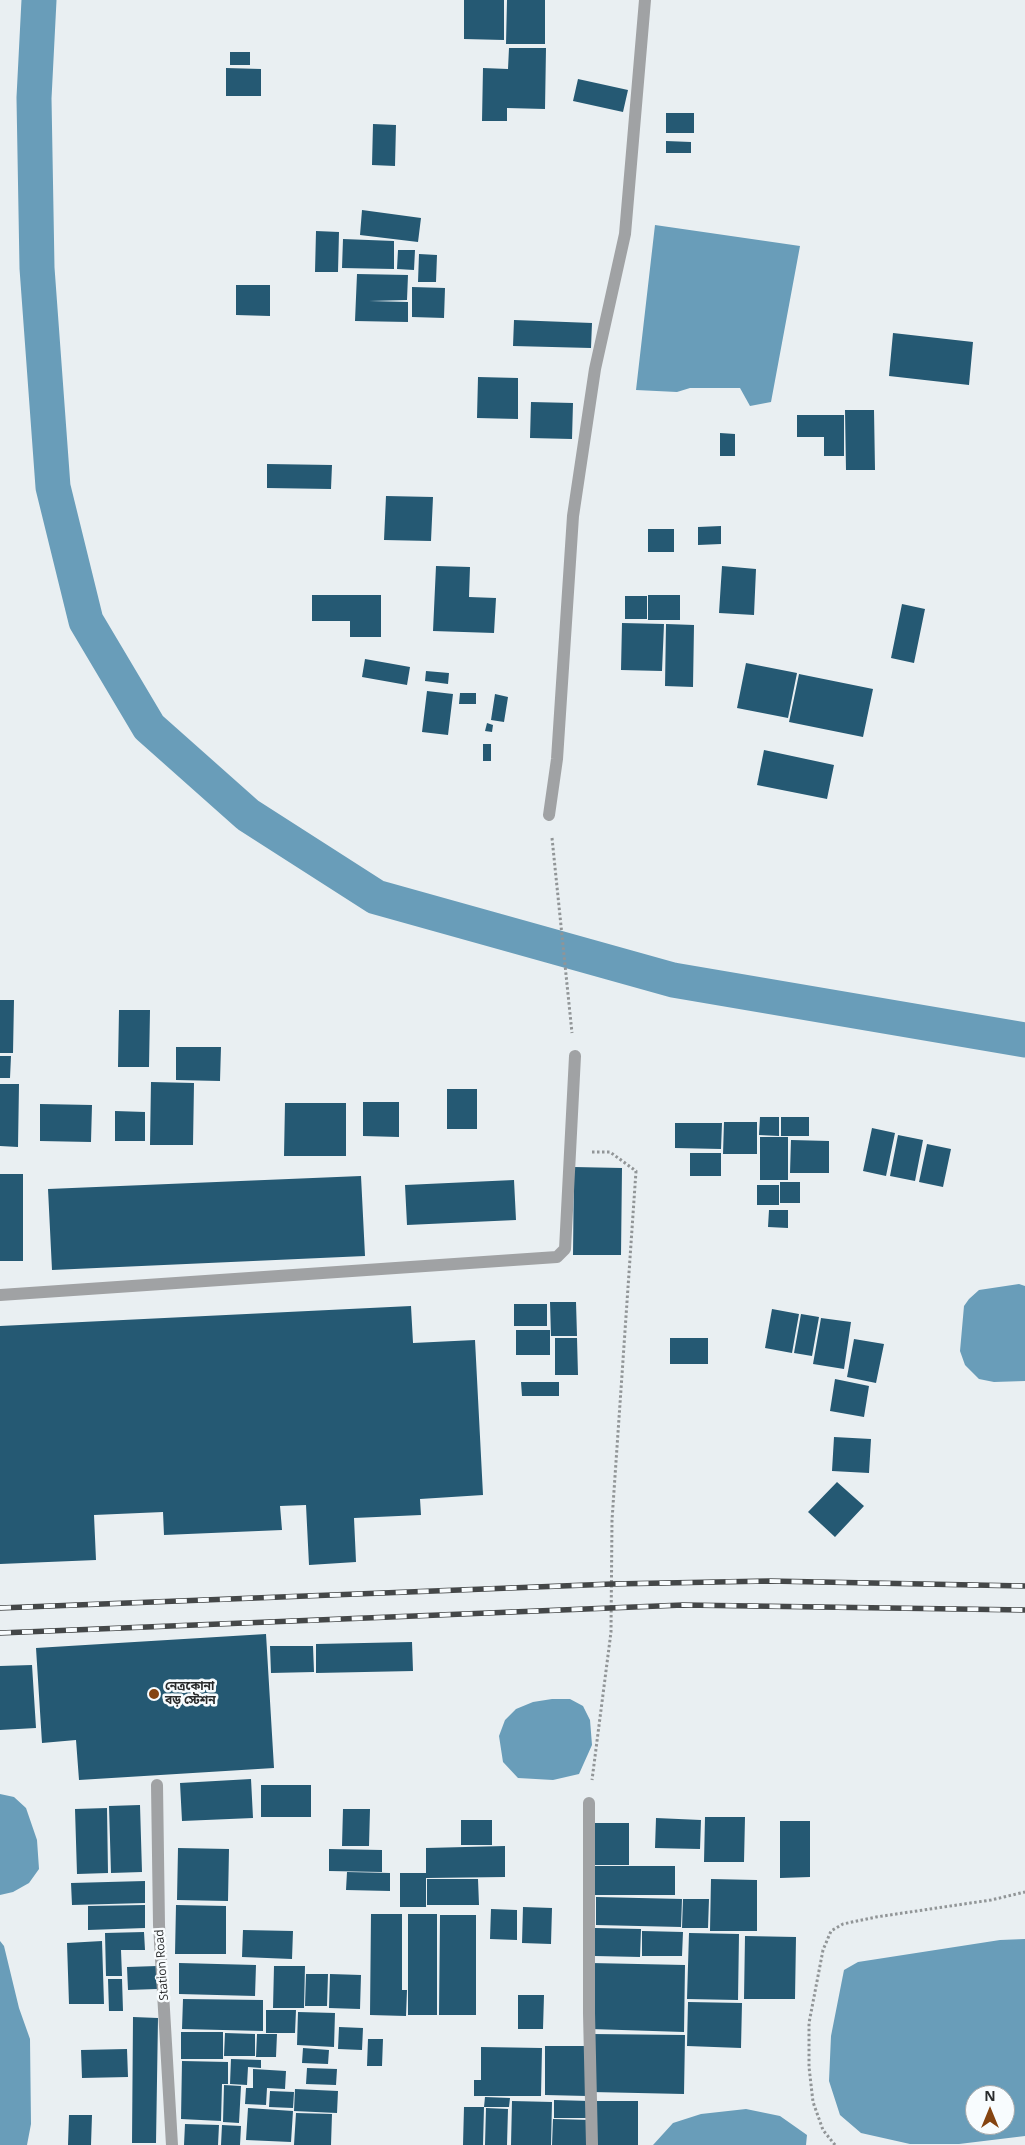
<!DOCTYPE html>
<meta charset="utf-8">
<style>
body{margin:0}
#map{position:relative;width:1025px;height:2145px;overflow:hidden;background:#e9eff2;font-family:"Open Sans",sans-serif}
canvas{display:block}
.north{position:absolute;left:965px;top:2085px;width:50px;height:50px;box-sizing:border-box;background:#f8fcfe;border:1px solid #a5a8aa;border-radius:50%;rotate:0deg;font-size:14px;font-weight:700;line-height:20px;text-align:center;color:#292b2c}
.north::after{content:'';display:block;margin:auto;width:18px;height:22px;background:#854411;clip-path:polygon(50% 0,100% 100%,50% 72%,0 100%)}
</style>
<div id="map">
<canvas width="1025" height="2145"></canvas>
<div class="north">N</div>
</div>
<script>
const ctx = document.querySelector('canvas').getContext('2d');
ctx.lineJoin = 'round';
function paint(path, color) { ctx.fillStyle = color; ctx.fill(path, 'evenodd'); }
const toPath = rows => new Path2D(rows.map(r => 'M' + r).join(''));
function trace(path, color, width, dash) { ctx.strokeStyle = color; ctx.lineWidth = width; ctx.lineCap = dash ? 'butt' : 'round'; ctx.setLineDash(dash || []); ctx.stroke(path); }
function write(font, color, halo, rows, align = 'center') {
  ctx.font = font + ' "Open Sans","Noto Sans Bengali",sans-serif'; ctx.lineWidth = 5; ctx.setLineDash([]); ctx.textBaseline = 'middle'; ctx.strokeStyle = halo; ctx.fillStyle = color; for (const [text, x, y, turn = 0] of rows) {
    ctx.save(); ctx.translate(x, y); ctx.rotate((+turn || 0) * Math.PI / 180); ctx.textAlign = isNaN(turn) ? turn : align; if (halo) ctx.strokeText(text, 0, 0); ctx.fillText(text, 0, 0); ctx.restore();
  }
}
paint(toPath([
 [655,225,800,246,771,402,750,406,740,388,690,388,677,392,636,390],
 [1019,1284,1025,1286,1025,1381,994,1382,979,1379,965,1365,960,1351,964,1306,969,1299,979,1290],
 [552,1699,570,1699,583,1706,590,1720,592,1745,579,1774,553,1780,518,1778,503,1762,499,1736,505,1720,516,1709,533,1702],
 [0,1794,14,1797,26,1808,37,1840,39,1869,29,1883,13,1892,0,1895],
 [1025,1939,1025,2136,959,2144,910,2144,861,2133,840,2115,829,2081,831,2036,844,1970,858,1962,1000,1940],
 [975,2095,1005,2095,1005,2125,975,2125],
 [0,1941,4,1946,19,2008,30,2039,31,2124,27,2145,0,2145],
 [746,2109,780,2116,807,2135,806,2145,653,2145,673,2123,701,2114]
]), '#699db9');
trace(toPath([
 [39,0,34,98,37,268,53,487,86,621,149,727,248,815,376,897,673,980,1025,1040]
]), '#699db9', 35);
paint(toPath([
 [464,0,504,0,504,40,464,39],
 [507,0,545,0,545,44,506,44],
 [509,48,546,48,545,109,507,108,507,121,482,121,483,68,508,69],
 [230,52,250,52,250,65,230,65],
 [226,68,261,69,261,96,226,96],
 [578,79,628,90,623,112,573,101],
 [666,113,694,113,694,133,666,133],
 [373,124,396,125,395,166,372,165],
 [666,141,691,142,691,153,666,153],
 [362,210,421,218,418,242,360,235],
 [316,231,339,232,338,272,315,272],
 [343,239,394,241,394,269,342,268],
 [398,250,415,250,414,270,397,269],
 [419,254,437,255,436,282,418,282],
 [357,274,408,275,407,300,369,301,408,302,408,322,355,321],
 [236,285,270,285,270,316,236,315],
 [412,287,445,288,444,318,412,317],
 [514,320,592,323,591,348,513,346],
 [893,333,973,342,969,385,889,376],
 [478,377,518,378,518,419,477,418],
 [531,402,573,403,572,439,530,438],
 [845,410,874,410,875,470,846,470],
 [797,415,844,415,844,456,824,456,824,437,797,437],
 [720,433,735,434,735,456,720,456],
 [267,464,332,465,331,489,267,488],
 [386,496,433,497,431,541,384,540],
 [721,526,721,544,698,545,698,527],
 [648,529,674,529,674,552,648,552],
 [436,566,470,567,469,597,496,598,494,633,433,631],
 [722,566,756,569,754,615,719,613],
 [312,595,381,595,381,637,350,637,350,621,312,621],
 [648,595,680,595,680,620,648,620],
 [625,596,647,596,647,619,625,619],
 [902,604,925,609,914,663,891,658],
 [622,623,664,624,662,671,621,670],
 [666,624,694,625,693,687,665,686],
 [365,659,410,667,407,685,362,677],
 [746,663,797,673,788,718,737,708],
 [426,671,449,673,448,684,425,681],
 [799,674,873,689,863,737,789,722],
 [427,691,453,694,448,735,422,732],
 [460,693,476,693,476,704,459,704],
 [495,694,508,697,504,722,491,720],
 [487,723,493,725,492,732,485,731],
 [483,744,491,744,491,761,483,761],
 [764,750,834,765,827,799,757,785],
 [0,1000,14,1000,13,1053,0,1053],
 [119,1010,150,1010,149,1067,118,1067],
 [176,1047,221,1047,220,1081,176,1080],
 [0,1056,11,1056,10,1078,0,1078],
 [151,1082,194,1083,193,1145,150,1145],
 [0,1084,19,1084,18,1147,0,1146],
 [447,1089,477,1089,477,1129,447,1129],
 [363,1102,399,1102,399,1137,363,1136],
 [285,1103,346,1103,346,1156,284,1156],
 [40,1104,92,1105,91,1142,40,1141],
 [115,1111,145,1112,145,1141,115,1141],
 [760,1117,779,1117,779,1136,759,1135],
 [781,1117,809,1117,809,1136,781,1136],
 [724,1122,757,1122,757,1154,723,1154],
 [675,1123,722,1123,721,1149,675,1148],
 [872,1128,895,1133,886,1176,863,1171],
 [898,1135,923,1140,915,1181,890,1176],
 [760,1137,788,1137,788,1180,760,1180],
 [791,1140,829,1141,829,1173,790,1173],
 [927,1144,951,1149,943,1187,919,1182],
 [690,1153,721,1153,721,1176,690,1176],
 [574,1167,622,1168,621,1255,573,1255],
 [0,1174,23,1174,23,1261,0,1261],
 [361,1176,365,1256,52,1270,48,1189],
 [514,1180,516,1220,407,1225,405,1185],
 [780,1182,800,1182,800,1203,780,1203],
 [757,1185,779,1185,779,1205,757,1205],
 [769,1210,788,1210,788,1228,768,1227],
 [550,1302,576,1302,577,1336,551,1336],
 [514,1304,547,1304,547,1326,514,1326],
 [411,1306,413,1343,475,1340,483,1495,420,1499,421,1515,354,1518,356,1562,309,1565,306,1505,280,1506,282,1530,164,1535,163,1512,94,1515,96,1560,0,1564,0,1326],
 [772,1309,799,1314,792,1353,765,1348],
 [801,1314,819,1317,812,1356,794,1353],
 [821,1318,851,1322,844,1369,813,1364],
 [516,1330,550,1330,550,1355,516,1355],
 [555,1338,577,1338,578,1375,555,1375],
 [670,1338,708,1338,708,1364,670,1364],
 [854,1339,884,1344,876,1383,847,1377],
 [835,1379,869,1386,864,1417,830,1411],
 [521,1382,559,1382,559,1396,522,1396],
 [834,1437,871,1439,869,1473,832,1471],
 [837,1482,864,1506,835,1537,808,1512],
 [266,1634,274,1768,79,1780,76,1740,42,1743,36,1648],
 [412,1642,413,1671,316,1673,316,1644],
 [270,1646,313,1646,314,1672,271,1673],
 [32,1665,36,1728,0,1730,0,1666],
 [251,1779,253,1818,182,1821,180,1783],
 [261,1785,311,1785,311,1817,261,1817],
 [140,1805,142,1872,111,1873,109,1806],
 [107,1808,108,1873,77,1874,75,1809],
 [343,1809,370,1809,369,1846,342,1846],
 [705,1817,745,1817,744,1862,704,1862],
 [656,1818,701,1820,700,1849,655,1848],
 [461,1820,492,1820,492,1845,461,1845],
 [780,1821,810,1821,810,1877,780,1878],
 [595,1823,629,1823,629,1865,595,1865],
 [505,1846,505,1877,426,1878,426,1907,400,1907,400,1873,426,1873,426,1848],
 [178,1848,229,1849,228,1901,177,1900],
 [329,1849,382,1850,382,1872,329,1871],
 [594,1866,675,1866,675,1895,594,1895],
 [347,1872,390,1873,390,1891,346,1890],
 [427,1879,478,1879,479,1905,427,1905],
 [711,1879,757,1880,757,1931,710,1931],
 [145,1881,145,1903,72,1905,71,1883],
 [596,1897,682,1899,681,1927,596,1925],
 [683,1899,709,1899,708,1928,682,1928],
 [145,1905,145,1928,88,1930,88,1906],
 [176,1905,226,1906,226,1954,175,1954],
 [523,1907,552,1908,551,1944,522,1943],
 [491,1909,517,1910,517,1940,490,1939],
 [371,1914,402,1914,402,1990,407,1990,406,2016,370,2015],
 [408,1914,437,1914,437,2015,408,2015],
 [440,1915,476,1915,476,2015,439,2015],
 [595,1928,641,1929,640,1957,595,1956],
 [243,1930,293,1931,292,1959,242,1957],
 [642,1931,683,1932,682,1956,642,1956],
 [144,1932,145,1950,121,1950,122,1976,106,1976,105,1933],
 [689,1933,739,1934,738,2000,687,1999],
 [745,1936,796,1937,795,1999,744,1999],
 [102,1941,104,2004,69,2004,67,1943],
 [179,1963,256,1965,255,1996,179,1994],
 [591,1963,685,1965,684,2032,591,2029],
 [157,1966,157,1989,128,1990,127,1967],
 [274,1966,305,1966,304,2008,273,2008],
 [306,1974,328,1974,327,2006,305,2006],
 [330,1974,361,1975,360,2009,329,2008],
 [108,1979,122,1979,123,2011,109,2011],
 [518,1995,544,1995,543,2029,518,2029],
 [183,1999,263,2000,263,2031,182,2029],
 [688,2002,742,2003,741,2048,687,2046],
 [266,2010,296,2010,295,2033,266,2033],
 [298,2012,335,2013,334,2047,297,2045],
 [133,2017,158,2018,156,2143,132,2143],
 [339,2027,363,2028,362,2050,338,2049],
 [181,2032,223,2032,223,2059,181,2059],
 [225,2033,255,2034,255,2056,224,2056],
 [257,2034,277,2034,276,2057,256,2057],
 [592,2034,685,2035,684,2094,592,2092],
 [368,2039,383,2039,382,2066,367,2066],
 [545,2046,587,2046,587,2096,545,2095],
 [481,2047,542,2048,541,2096,474,2096,474,2080,481,2080],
 [303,2048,329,2050,328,2064,302,2063],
 [127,2049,128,2077,82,2078,81,2050],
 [231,2059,261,2060,261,2068,248,2067,247,2085,230,2084],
 [182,2061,228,2062,228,2084,222,2084,221,2121,181,2119],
 [307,2068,337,2069,336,2085,306,2084],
 [253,2069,286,2071,285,2089,267,2088,266,2105,245,2104,246,2088,253,2088],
 [224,2085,241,2086,239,2123,223,2122],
 [295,2089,338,2091,337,2113,294,2111],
 [270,2091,294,2092,293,2108,269,2107],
 [485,2097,510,2098,509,2107,484,2107],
 [554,2100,589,2101,590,2118,554,2118],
 [512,2101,552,2102,551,2145,511,2145],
 [595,2101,638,2101,638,2145,595,2145],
 [464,2107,484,2107,483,2145,463,2145],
 [248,2108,293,2111,291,2142,246,2140],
 [486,2108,508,2109,507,2145,485,2145],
 [296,2113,332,2114,331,2145,294,2145],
 [69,2115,92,2115,91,2145,68,2145],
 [553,2119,590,2120,590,2145,552,2145],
 [185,2124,219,2125,218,2145,184,2145],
 [222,2125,241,2126,240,2145,221,2145]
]), '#255973');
trace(toPath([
 [552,838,572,1033],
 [592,1152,610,1152,636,1171,612,1520,611,1632,592,1780],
 [835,2145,823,2130,813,2102,809,2067,809,2023,823,1950,831,1931,843,1924,876,1917,991,1900,1025,1892]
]), '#919597', 3, [2.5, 2.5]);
trace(toPath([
 [589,1803,589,2013,592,2145]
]), '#a0a2a4', 12);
trace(toPath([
 [549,815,557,759,573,516,595,369,625,234,645,0],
 [0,1295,557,1257,565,1249,575,1056],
 [157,1785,159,1925,172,2145]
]), '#a0a2a4', 12);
const rail = toPath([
 [0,1608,612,1584,769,1581,1025,1586],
 [0,1633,683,1605,1025,1610]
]);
trace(rail, '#444748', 5.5);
trace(rail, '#f8fcfe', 4, [11]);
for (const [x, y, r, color] of [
 [154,1694,6,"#854411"]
]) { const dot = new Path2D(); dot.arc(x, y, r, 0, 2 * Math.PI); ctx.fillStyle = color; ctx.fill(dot); trace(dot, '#f8fcfe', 2); }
write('bold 12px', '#292b2c', '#f8fcfe', [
 ["নেত্রকোনা",165,1687],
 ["বড় স্টেশন",165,1701]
], 'left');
write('12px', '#292b2c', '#f8fcfe', [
 ["Station Road",162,1965,-94]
]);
</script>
